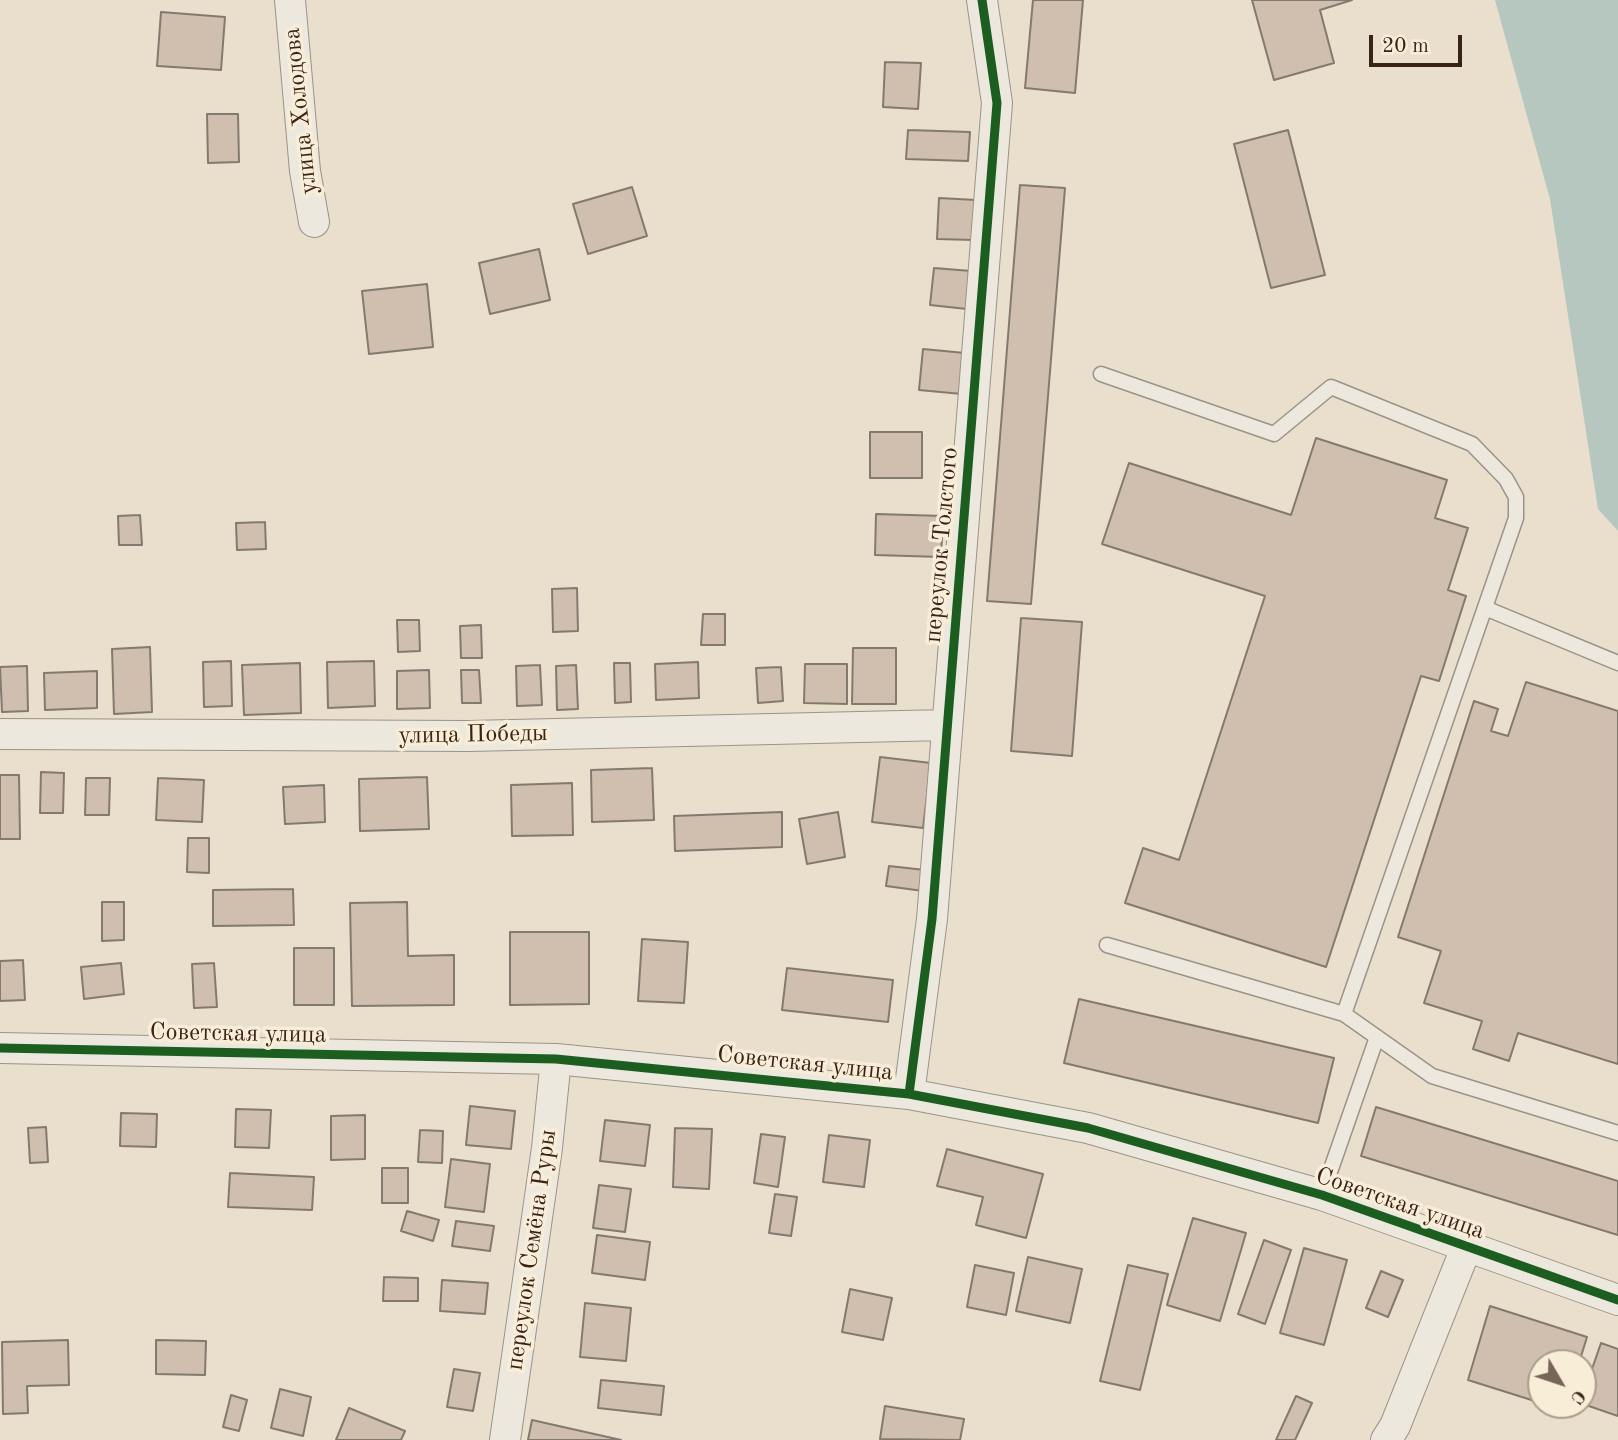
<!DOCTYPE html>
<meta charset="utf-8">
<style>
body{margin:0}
#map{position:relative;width:1618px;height:1440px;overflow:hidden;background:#e9dfcc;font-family:"Old Standard TT",serif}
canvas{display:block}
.north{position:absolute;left:1527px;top:1349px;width:70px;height:70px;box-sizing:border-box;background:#f8edd6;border:2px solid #ac9c8a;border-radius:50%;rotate:129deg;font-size:19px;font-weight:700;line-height:28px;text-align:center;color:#392319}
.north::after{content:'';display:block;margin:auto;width:24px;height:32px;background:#776558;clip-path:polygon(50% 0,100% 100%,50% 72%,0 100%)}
.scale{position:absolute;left:1369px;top:35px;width:93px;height:32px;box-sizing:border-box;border:4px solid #392319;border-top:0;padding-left:9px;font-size:21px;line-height:24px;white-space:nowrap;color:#392319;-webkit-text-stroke:5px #f8edd6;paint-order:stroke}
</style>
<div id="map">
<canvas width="1618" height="1440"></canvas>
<div class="north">С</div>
<div class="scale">20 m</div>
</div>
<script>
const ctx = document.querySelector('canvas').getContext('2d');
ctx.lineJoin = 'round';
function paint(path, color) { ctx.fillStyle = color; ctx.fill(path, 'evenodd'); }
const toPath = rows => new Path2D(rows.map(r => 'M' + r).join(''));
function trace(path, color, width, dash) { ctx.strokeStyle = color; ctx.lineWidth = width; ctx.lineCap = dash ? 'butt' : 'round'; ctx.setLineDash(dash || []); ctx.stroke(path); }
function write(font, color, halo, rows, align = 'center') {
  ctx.font = font + ' "Old Standard TT",serif'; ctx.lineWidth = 7; ctx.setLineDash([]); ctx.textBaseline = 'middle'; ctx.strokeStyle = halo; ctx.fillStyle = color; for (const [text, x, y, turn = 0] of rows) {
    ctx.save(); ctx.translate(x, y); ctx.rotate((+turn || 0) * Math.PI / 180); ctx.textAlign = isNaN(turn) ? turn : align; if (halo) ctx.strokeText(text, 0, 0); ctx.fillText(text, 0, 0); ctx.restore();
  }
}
paint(toPath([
 [1495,0,1618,0,1618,531,1598,509,1550,199]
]), '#b5c7bf');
const building = toPath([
 [1033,0,1083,0,1075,93,1025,88,1033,0],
 [1252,0,1352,0,1320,10,1334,63,1274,80,1252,0],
 [161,12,225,17,221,70,157,66,161,12],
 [885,62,921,63,918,109,883,107,885,62],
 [207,114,238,114,239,162,208,163,207,114],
 [908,130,970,132,968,161,906,159,908,130],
 [1288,130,1325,275,1271,288,1234,144,1288,130],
 [1020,185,1065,188,1031,604,987,601,1020,185],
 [632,187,647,236,588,254,573,204,632,187],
 [939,198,976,200,974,240,937,239,939,198],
 [539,249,550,300,490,314,479,263,539,249],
 [934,268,971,271,967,309,930,305,934,268],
 [427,284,433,347,369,354,362,291,427,284],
 [923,349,965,353,962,394,919,390,923,349],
 [870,432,922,432,922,478,870,478,870,432],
 [1316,438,1447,480,1435,518,1468,528,1448,590,1466,596,1439,681,1421,676,1326,967,1125,903,1143,848,1179,860,1265,596,1102,544,1129,463,1291,515,1316,438],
 [876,514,943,516,941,557,875,555,876,514],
 [140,515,142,545,119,545,118,516,140,515],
 [265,522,266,549,237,550,236,523,265,522],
 [577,588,578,631,553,632,552,589,577,588],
 [703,614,725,614,725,645,701,645,703,614],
 [1021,618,1082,622,1072,756,1011,751,1021,618],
 [397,620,419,620,420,651,398,652,397,620],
 [481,625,482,658,461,658,460,626,481,625],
 [150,647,152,712,114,714,112,649,150,647],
 [853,648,896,648,896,704,852,704,853,648],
 [231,661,232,706,204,707,203,662,231,661],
 [374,661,375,706,328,708,327,662,374,661],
 [698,662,699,698,656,700,655,664,698,662],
 [300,663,301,713,244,715,242,665,300,663],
 [614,663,630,663,631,702,615,703,614,663],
 [805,664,847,664,847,704,804,703,805,664],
 [540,665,542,705,517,706,516,666,540,665],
 [576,665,578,709,557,710,556,666,576,665],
 [27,666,28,711,2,712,0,667,27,666],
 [781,667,783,701,758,703,756,668,781,667],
 [429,670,430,708,397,709,397,671,429,670],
 [461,670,479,670,481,703,462,703,461,670],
 [97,671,97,708,45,710,44,673,97,671],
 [1526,682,1618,711,1618,1064,1518,1033,1509,1061,1473,1049,1482,1021,1424,1003,1441,951,1398,937,1474,701,1498,709,1491,731,1508,736,1526,682],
 [880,757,931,763,923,828,872,822,880,757],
 [652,768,654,820,592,822,591,770,652,768],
 [41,772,64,773,63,813,40,813,41,772],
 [0,775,19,775,20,839,0,839,0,775],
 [427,777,429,829,360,831,359,779,427,777],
 [86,778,110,778,109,815,85,815,86,778],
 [158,778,204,780,202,822,156,820,158,778],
 [572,783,573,835,512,836,511,785,572,783],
 [324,785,325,822,285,824,283,787,324,785],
 [782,812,782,847,675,851,674,816,782,812],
 [838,812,845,857,807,864,799,819,838,812],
 [188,838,209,838,209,873,187,872,188,838],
 [889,866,925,870,923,891,886,886,889,866],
 [293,889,294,925,213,926,213,890,293,889],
 [102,902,124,902,124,940,102,941,102,902],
 [407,902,408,956,454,955,454,1005,352,1006,350,903,407,902],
 [510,932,589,932,589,1004,510,1005,510,932],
 [642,939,688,942,684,1003,638,1001,642,939],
 [294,948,334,948,334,1005,294,1005,294,948],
 [23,960,25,1000,0,1001,0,961,23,960],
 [121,963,124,994,84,999,81,967,121,963],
 [214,963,217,1007,194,1008,192,964,214,963],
 [787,968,893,980,888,1022,782,1010,787,968],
 [1079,999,1334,1058,1318,1123,1064,1063,1079,999],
 [470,1106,515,1111,511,1149,466,1145,470,1106],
 [1376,1107,1618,1181,1618,1235,1361,1156,1376,1107],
 [236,1109,271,1110,269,1148,235,1147,236,1109],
 [121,1113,157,1114,156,1147,120,1146,121,1113],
 [365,1115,365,1159,331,1160,331,1116,365,1115],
 [605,1120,650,1125,645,1166,600,1161,605,1120],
 [46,1127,48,1162,30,1163,28,1128,46,1127],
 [675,1128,712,1129,709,1189,673,1187,675,1128],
 [420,1130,443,1131,442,1163,418,1162,420,1130],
 [761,1134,785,1137,778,1187,754,1183,761,1134],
 [829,1135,870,1140,864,1187,823,1182,829,1135],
 [947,1149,1043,1174,1026,1238,976,1225,983,1197,937,1186,947,1149],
 [451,1159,490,1164,484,1212,445,1207,451,1159],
 [382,1168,408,1168,408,1203,382,1203,382,1168],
 [230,1173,314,1177,312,1210,228,1207,230,1173],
 [599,1185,631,1189,625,1232,593,1228,599,1185],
 [775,1194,797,1197,791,1236,769,1233,775,1194],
 [407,1211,439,1220,433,1241,401,1231,407,1211],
 [1193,1218,1246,1233,1220,1321,1167,1305,1193,1218],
 [456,1221,494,1226,490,1251,452,1246,456,1221],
 [597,1235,650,1242,645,1280,592,1273,597,1235],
 [1264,1240,1291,1250,1265,1324,1238,1314,1264,1240],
 [1304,1248,1347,1260,1324,1345,1280,1333,1304,1248],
 [1028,1257,1082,1269,1070,1323,1016,1311,1028,1257],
 [975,1265,1014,1273,1006,1315,967,1307,975,1265],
 [1128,1265,1168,1274,1140,1390,1100,1381,1128,1265],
 [1381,1271,1403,1280,1388,1317,1366,1308,1381,1271],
 [384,1277,418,1278,418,1301,383,1301,384,1277],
 [442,1280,488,1283,485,1314,440,1311,442,1280],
 [850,1289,892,1298,883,1340,842,1332,850,1289],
 [585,1303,631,1308,626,1361,580,1357,585,1303],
 [1490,1306,1587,1337,1579,1363,1541,1363,1541,1403,1468,1380,1490,1306],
 [68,1340,69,1385,27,1386,28,1413,3,1414,2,1342,68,1340],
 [156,1340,206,1341,205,1375,156,1374,156,1340],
 [1601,1343,1618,1349,1618,1416,1583,1404,1583,1395,1601,1343],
 [454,1369,480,1373,473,1411,447,1407,454,1369],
 [601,1380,664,1386,661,1415,598,1408,601,1380],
 [280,1389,311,1397,303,1436,271,1428,280,1389],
 [231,1395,247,1400,239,1431,223,1427,231,1395],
 [1296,1396,1312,1403,1295,1440,1276,1440,1296,1396],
 [885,1406,964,1419,960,1440,880,1439,885,1406],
 [349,1408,405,1431,401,1440,336,1440,349,1408],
 [532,1420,621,1440,528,1440,532,1420]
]);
paint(building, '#d0bfae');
trace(building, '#837a6f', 2);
const service = toPath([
 [1101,374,1274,434,1331,387,1472,444,1506,479,1516,497,1516,518,1344,1014],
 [1485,608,1618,663],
 [1107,945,1344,1014,1432,1076,1618,1133],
 [1322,1195,1377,1037]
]);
const minor = toPath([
 [290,0,305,171,314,222],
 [0,734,469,736,946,725],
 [0,1048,556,1059,909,1094,1088,1128,1322,1195,1618,1300],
 [909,1094,932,919,997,103,982,0],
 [505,1440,547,1148,556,1059],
 [1386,1440,1395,1426,1466,1248]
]);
trace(service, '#9b9387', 17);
trace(minor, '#9b9387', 32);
trace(service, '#ece8de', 14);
trace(minor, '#ece8de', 30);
trace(toPath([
 [0,1048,556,1059,909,1094,1088,1128,1322,1195,1618,1300],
 [909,1094,932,919,997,103,982,0]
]), '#1b5e20', 9);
write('24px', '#392319', '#f8edd6', [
 ["улица Холодова",301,111,-96],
 ["переулок Толстого",942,545,-85],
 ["улица Победы",473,735,-1],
 ["Советская улица",238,1034,1],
 ["Советская улица",805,1064,6],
 ["Советская улица",1400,1204,19],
 ["переулок Семёна Руры",532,1250,-82]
]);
</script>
